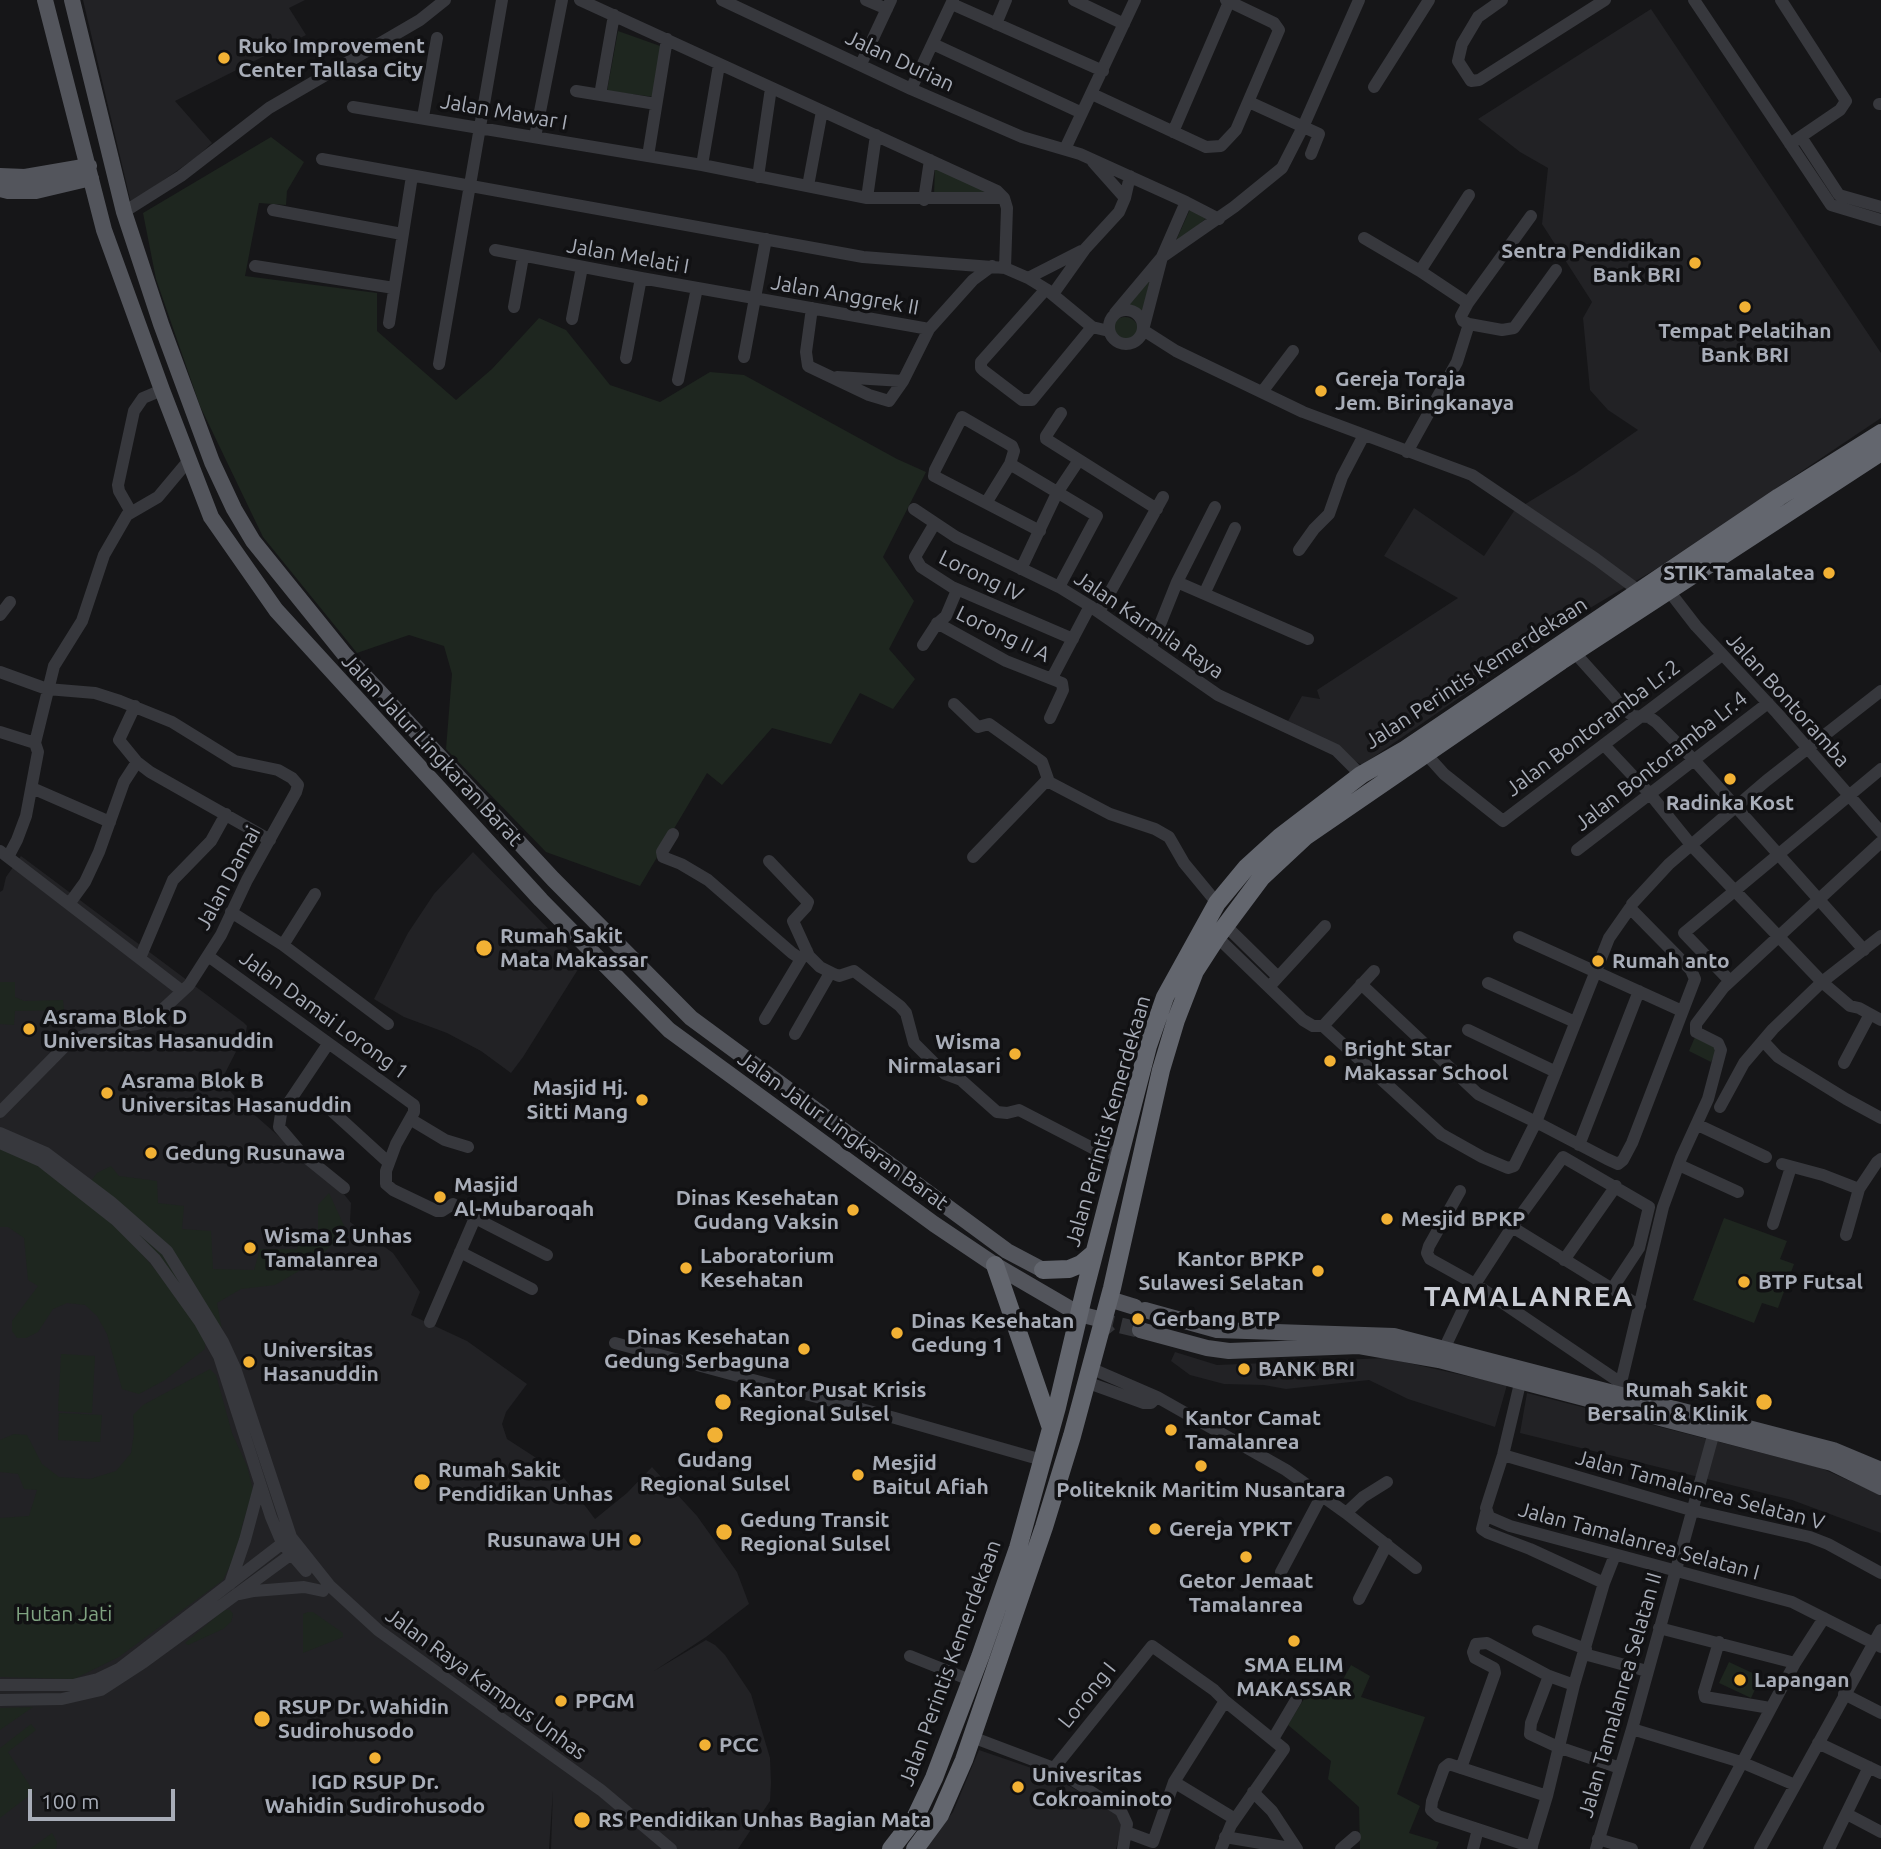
<!DOCTYPE html>
<style>
body{margin:0}
#map{position:relative;width:1881px;height:1849px;overflow:hidden;background:#161618;font-family:Ubuntu,sans-serif}
canvas{display:block}
.scale{position:absolute;left:28px;top:1789px;width:147px;height:32px;box-sizing:border-box;border:4px solid #a8adb8;border-top:0;padding-left:9px;font-size:21px;line-height:24px;white-space:nowrap;color:#a8adb8;-webkit-text-stroke:5px #111113;paint-order:stroke}
</style>
<div id="map">
<canvas width="1881" height="1849"></canvas>
<div class="scale">100 m</div>
</div>
<script>
const ctx = document.querySelector('canvas').getContext('2d');
ctx.lineJoin = 'round';
function paint(path, color) { ctx.fillStyle = color; ctx.fill(path, 'evenodd'); }
const toPath = rows => new Path2D(rows.map(r => 'M' + r).join(''));
function trace(path, color, width, dash) { ctx.strokeStyle = color; ctx.lineWidth = width; ctx.lineCap = dash ? 'butt' : 'round'; ctx.setLineDash(dash || []); ctx.stroke(path); }
function write(font, color, halo, rows, align = 'center') {
  ctx.font = font + ' Ubuntu,sans-serif'; ctx.lineWidth = 7; ctx.setLineDash([]); ctx.textBaseline = 'middle'; ctx.strokeStyle = halo; ctx.fillStyle = color; for (const [text, x, y, turn = 0] of rows) {
    ctx.save(); ctx.translate(x, y); ctx.rotate((+turn || 0) * Math.PI / 180); ctx.textAlign = isNaN(turn) ? turn : align; if (halo) ctx.strokeText(text, 0, 0); ctx.fillText(text, 0, 0); ctx.restore();
  }
}
paint(toPath([
 [83,0,305,0,289,8,306,35,175,101,212,143,198,156,131,203],
 [1651,9,1881,353,1881,418,1656,569,1585,611,1362,765,1288,721,1302,696,1320,699,1317,690,1458,598,1384,556,1414,508,1484,556,1514,511,1576,473,1638,430,1608,410,1590,390,1583,318,1592,302,1542,224,1548,168,1520,152,1478,119],
 [473,852,582,963,523,1057,511,1073,481,1051,447,1033,404,1017,374,999,408,933,434,894],
 [21,856,243,1022,247,1026,246,1032,221,1081,240,1102,343,1193,351,1203,350,1222,393,1253,420,1292,411,1315,467,1341,527,1384,506,1412,502,1424,507,1439,561,1474,595,1519,627,1493,652,1467,697,1516,737,1572,749,1604,706,1637,654,1671,706,1640,715,1645,725,1655,751,1694,770,1758,771,1783,770,1801,738,1849,551,1849,553,1790,549,1849,0,1849,0,892,3,890,6,877],
 [1175,1352,1217,1365,1386,1358,1507,1385,1495,1427,1408,1399,1369,1380,1286,1389,1264,1385,1224,1384,1190,1375,1171,1361],
 [1527,1393,1821,1468,1881,1495,1881,1533,1792,1500,1520,1433],
 [979,1750,1049,1774,1124,1818,1116,1849,924,1849,953,1812]
]), '#222225');
paint(toPath([
 [618,31,663,47,655,97,607,91],
 [271,137,304,162,287,191,286,205,259,203,245,276,377,293,377,331,456,400,492,369,539,318,566,330,610,385,660,402,710,372,744,375,897,459,926,472,883,557,914,601,889,649,915,679,893,709,860,693,831,744,772,728,722,785,707,773,640,886,546,852,446,749,452,674,444,646,409,635,357,653,263,537,200,406,156,279,143,213],
 [935,167,993,195,934,195],
 [1191,207,1209,216,1174,245],
 [1150,278,1143,314,1136,308,1126,306],
 '1112 330a13 13 0 1 1 26 0a13 13 0 1 1-26 0Z',
 [0,982,15,982,15,997,24,1001,63,1000,64,1010,15,1011,14,1025,0,1024],
 [1695,1037,1718,1049,1711,1062,1689,1051],
 [0,1147,26,1159,69,1185,129,1239,177,1295,205,1340,205,1349,165,1380,139,1394,122,1389,107,1334,97,1316,85,1305,67,1303,53,1309,38,1332,26,1338,17,1338,12,1331,12,1321,38,1286,28,1280,24,1238,8,1227,0,1227],
 [111,1166,119,1176,157,1181,158,1203,184,1206,182,1229,211,1231,213,1269,254,1270,260,1249,297,1249,299,1238,318,1234,318,1205,329,1193,346,1230,316,1261,275,1285,241,1289,217,1303,222,1330,85,1189,97,1173],
 [1724,1218,1787,1241,1780,1259,1794,1264,1778,1308,1762,1303,1754,1323,1693,1300],
 [61,1354,95,1356,92,1413,58,1411],
 [210,1369,216,1375,232,1433,247,1466,253,1490,242,1526,238,1549,223,1580,119,1657,74,1679,0,1677,0,1518,29,1516,37,1490,24,1489,18,1474,0,1472,0,1440,14,1434,27,1435,42,1464,59,1477,90,1479,116,1471,131,1453,134,1433,133,1415,143,1405],
 [59,1413,102,1415,100,1442,58,1440],
 [224,1610,230,1610,233,1614,231,1622,223,1629,188,1645,185,1643],
 [308,1612,313,1612,343,1633,343,1637,303,1653,303,1614],
 [1729,1662,1761,1677,1751,1698,1719,1683],
 [1351,1665,1370,1676,1361,1697,1425,1717,1397,1794,1420,1806,1409,1833,1439,1842,1436,1849,1360,1849,1359,1807,1328,1779,1331,1761,1288,1725,1313,1684,1336,1692],
 [33,1707,0,1730,0,1708],
 [31,1724,36,1730,8,1752,34,1792,0,1818,0,1748],
 [52,1833,57,1842,56,1849,30,1849]
]), '#1e261f');
trace(toPath([
 [1100,1331,1110,1323,1140,1330]
]), '#333438', 16, [16, 8]);
trace(toPath([
 [580,0,997,191,1004,198,1007,208,1005,268],
 [722,0,911,89,1022,137,1080,154,1186,202,1219,219],
 [866,0,887,9],
 [1074,0,1124,24],
 [1359,0,1303,127,1282,168,1234,207,1162,257,1143,330,1176,351,1303,412,1472,475,1596,559,1639,591],
 [1502,0,1478,17,1462,44,1458,61,1471,81,1479,80,1605,0],
 [1694,0,1831,205,1881,220],
 [1781,0,1846,101,1840,110,1790,144],
 [952,4,1103,71],
 [996,24,1006,0],
 [933,44,1082,113],
 [861,64,891,0],
 [1374,87,1429,0],
 [911,89,953,0],
 [576,91,656,104],
 [1092,94,1206,147,1221,146,1236,130,1279,30,1274,23,1226,0],
 [600,95,614,15],
 [1249,102,1319,134,1311,154],
 [1879,104,1881,104],
 [353,107,702,165,867,198,1004,198],
 [423,117,437,38],
 [1173,132,1229,2],
 [535,137,562,0],
 [1801,137,1839,195,1881,207],
 [1065,149,1135,0],
 [648,156,667,39],
 [322,159,863,257,1005,268,1028,278,1046,289,1092,327,1109,331],
 [1093,162,1125,198],
 [702,165,719,65],
 [758,177,771,88],
 [808,186,822,111],
 [867,198,876,135],
 [924,200,930,160],
 [273,210,402,234],
 [124,212,181,176,269,108,420,20,445,0],
 [1364,238,1420,271],
 [495,250,641,278,929,329],
 [255,266,394,288],
 [1028,278,1081,251],
 [1046,289,981,362,981,368,984,371,1022,400,1032,400,1092,327],
 [1053,294,1085,249,1119,212,1125,198,1130,176],
 [1468,303,1531,216],
 [514,307,523,257],
 [812,308,806,352,808,366,869,395,889,401,903,381,929,329,973,280,992,266],
 '1109 327a17 17 0 1 1 34 0a17 17 0 1 1-34 0Z',
 [1115,313,1162,257,1186,202],
 [572,319,582,267],
 [389,323,412,176],
 [1469,324,1502,330,1514,328,1556,270],
 [744,357,766,239],
 [626,358,641,278],
 [439,364,502,0],
 [837,377,903,381],
 [678,380,697,288],
 [1262,392,1293,351],
 [1061,413,1046,436,1046,439,1157,509],
 [1407,452,1457,362,1469,324,1463,321,1461,316,1468,303,1420,271,1469,195],
 [1010,464,1097,516,1059,587],
 [986,503,1010,464,1014,451,1012,446,962,417,935,470,934,476,1040,531],
 [914,509,956,537,1059,587,1090,606,1218,695,1336,750,1361,775],
 [131,512,119,491,118,485,134,411,143,398,162,390],
 [935,523,915,557,921,567,952,587,1073,639],
 [1299,550,1314,529,1329,514,1342,477,1364,435],
 [1021,569,1057,493,1079,460],
 [1177,582,1308,639],
 [1669,591,1696,626,1777,713,1881,832],
 [1205,592,1235,528],
 [1099,612,1163,497],
 [0,615,10,602],
 [937,623,1006,661,1062,683,1063,690,1050,718],
 [923,645,936,625,946,616,957,590],
 [1151,647,1177,582,1215,507],
 [1575,653,1628,712,1633,716,1649,717,1656,722,1694,760,1864,950],
 [0,672,47,689,95,693,120,701,172,722,235,761,278,770,292,778,298,785,296,792,247,880,221,935,189,985,162,1010,149,1019,137,1024,101,1029,70,1041,0,1112],
 [1052,678,1090,606],
 [954,704,978,727,989,724,1042,762,1049,782,1110,814,1155,829,1169,837,1184,863,1217,903],
 [135,706,119,740,137,762,150,772,270,840],
 [0,732,35,743,38,752,26,816,17,840,8,857],
 [35,743,54,666,82,621,104,555,127,515,158,497,189,460],
 [1604,745,1650,794,1692,846,1822,982,1850,1006,1859,1008,1881,1020],
 [1426,754,1444,774,1503,821,1722,655],
 [32,788,110,822],
 [673,834,662,852,663,857,681,864,708,880,792,953,801,959,807,951],
 [1577,850,1768,703],
 [0,851,182,991],
 [973,857,1048,779],
 [769,861,808,902,806,907,793,921,809,956,820,967,834,974,839,976,854,971,900,1006,906,1013,914,1043,945,1074,961,1080,997,1112,1007,1113,1019,1110,1104,1154,1122,1149],
 [69,904,85,882,99,852,124,782,137,762],
 [1632,904,1669,864,1766,781,1881,691],
 [231,912,283,945,388,1024],
 [1225,925,1278,977],
 [1217,937,1303,1020,1313,1026,1323,1026,1441,1134,1482,1157,1508,1168,1514,1166,1536,1122,1609,938,1630,908,1691,970,1695,979,1632,1143,1623,1160,1618,1164,1607,1159,1536,1122,1478,1094,1361,984],
 [1519,937,1682,1011],
 [283,945,315,894],
 [208,956,414,1105,414,1112,396,1144,386,1171,386,1184,393,1190,437,1211,442,1211,453,1204,475,1218,430,1322],
 [140,958,173,880,211,841,226,814],
 [1730,981,1684,933,1881,769],
 [1488,983,1575,1022],
 [1269,987,1325,926],
 [765,1019,801,959],
 [1323,1026,1374,971],
 [1468,1030,1556,1072],
 [795,1034,830,973],
 [1763,1041,1778,1057,1846,1099,1881,1118],
 [328,1044,281,1114,279,1127,302,1154,344,1188],
 [1844,1063,1870,1014],
 [1720,1107,1744,1063,1773,1029,1822,982,1881,936],
 [332,1111,389,1163],
 [410,1119,445,1140,468,1147],
 [1698,1125,1766,1157],
 [0,1133,46,1153,111,1202,167,1251,223,1342,235,1368,291,1537,330,1586,378,1630,601,1790,671,1849],
 [0,1143,41,1161,116,1220,155,1259,200,1322,219,1356,271,1517,282,1543,306,1571],
 [1579,1145,1639,991],
 [1782,1164,1823,1175,1859,1189],
 [1679,1165,1738,1192],
 [1460,1191,1429,1246,1427,1253,1430,1259,1475,1284,1621,1383],
 [475,1218,547,1255],
 [1773,1224,1791,1167],
 [1512,1227,1640,1306],
 [1846,1235,1859,1189,1877,1162,1881,1159],
 [460,1252,532,1289],
 [1564,1260,1616,1186],
 [615,1343,895,1418,1042,1460],
 [1444,1349,1475,1284,1512,1227,1563,1157,1649,1207,1639,1248,1612,1289],
 [1090,1368,1157,1397,1286,1470,1346,1513,1416,1568],
 [1522,1375,1503,1455,1486,1508,1489,1517,1510,1526,1792,1602,1881,1647],
 [1086,1382,1144,1403,1151,1403,1157,1397],
 [1618,1395,1663,1207,1681,1158,1708,1099,1721,1050,1718,1043,1696,1032,1696,1024,1724,987,1881,842],
 [1503,1455,1691,1510,1810,1537,1828,1544,1881,1573],
 [1346,1513,1363,1497,1387,1482],
 [1486,1513,1482,1529,1488,1533,1530,1549,1604,1583],
 [1281,1572,1322,1495],
 [230,1584,245,1540,260,1484],
 [240,1594,254,1591,304,1587,323,1591],
 [1359,1599,1387,1544],
 [1659,1628,1795,1663,1824,1618],
 [1538,1631,1586,1649],
 [1719,1642,1704,1692,1705,1697,1770,1708],
 [1584,1654,1647,1671],
 [910,1656,970,1680],
 [1549,1676,1531,1723,1530,1734,1558,1747,1620,1768],
 [0,1685,73,1685,98,1679,119,1669,288,1539],
 [1844,1694,1881,1713],
 [0,1700,62,1699,101,1690,144,1662,297,1550],
 [1632,1729,1741,1762,1795,1785],
 [972,1737,1054,1768,1121,1811,1127,1824,1123,1849],
 [1273,1739,1296,1700],
 [1818,1743,1881,1773],
 [1054,1768,1152,1646,1214,1690,1225,1701,1174,1782,1153,1842,1126,1832],
 [1461,1768,1495,1673,1494,1668,1475,1658,1473,1652,1476,1644,1487,1643,1549,1676,1574,1685],
 [1174,1782,1235,1819],
 [1253,1792,1272,1811,1297,1849],
 [1847,1814,1881,1832],
 [1225,1837,1296,1849],
 [1598,1839,1632,1849],
 [1532,1847,1438,1816,1431,1810,1432,1801,1444,1768,1449,1764,1547,1796],
 [1221,1849,1231,1825,1284,1749,1225,1701],
 [1341,1849,1355,1837],
 [1473,1849,1478,1829],
 [1531,1849,1547,1796,1574,1685,1604,1583,1615,1555],
 [1596,1849,1632,1729,1716,1425],
 [1696,1849,1795,1663],
 [1760,1849,1881,1630],
 [1829,1849,1869,1767]
]), '#37383d', 12);
trace(toPath([
 [45,0,104,230,162,390,211,517,276,610,541,900,669,1030,934,1224,995,1265,1079,1314,1103,1320],
 [72,0,124,212,161,324,212,462,234,509,253,541,345,655,553,879,691,1018,1007,1251,1043,1270],
 [0,176,25,177,89,166],
 [0,189,8,191,36,191,91,178],
 [1109,1299,1135,1307],
 [1145,1310,1217,1330,1394,1336,1833,1450,1881,1470],
 [1140,1330,1207,1348,1229,1351,1359,1346,1439,1360,1832,1463,1881,1487]
]), '#53555c', 16);
trace(toPath([
 [995,1265,1051,1428],
 [1043,1270,1069,1269,1081,1264,1094,1253],
 [891,1849,915,1818,934,1778,980,1657,1018,1548,1057,1407,1084,1293,1148,1046,1165,997,1217,903,1246,868,1280,837,1361,775,1406,749,1779,497,1881,433],
 [915,1849,940,1815,964,1760,1044,1527,1072,1436,1112,1288,1161,1070,1176,1020,1195,971,1217,937,1261,878,1306,836,1561,661,1881,452]
]), '#63666e', 18);
for (const [x, y, r, color] of [
 [224,58,7,"#f2b134"],
 [1695,263,7,"#f2b134"],
 [1745,307,7,"#f2b134"],
 [1321,391,7,"#f2b134"],
 [1829,573,7,"#f2b134"],
 [1730,779,7,"#f2b134"],
 [484,948,9,"#f2b134"],
 [1598,961,7,"#f2b134"],
 [29,1029,7,"#f2b134"],
 [1015,1054,7,"#f2b134"],
 [1330,1061,7,"#f2b134"],
 [107,1093,7,"#f2b134"],
 [642,1100,7,"#f2b134"],
 [151,1153,7,"#f2b134"],
 [440,1197,7,"#f2b134"],
 [853,1210,7,"#f2b134"],
 [1387,1219,7,"#f2b134"],
 [250,1248,7,"#f2b134"],
 [686,1268,7,"#f2b134"],
 [1318,1271,7,"#f2b134"],
 [1744,1282,7,"#f2b134"],
 [1138,1319,7,"#f2b134"],
 [897,1333,7,"#f2b134"],
 [804,1349,7,"#f2b134"],
 [249,1362,7,"#f2b134"],
 [1244,1369,7,"#f2b134"],
 [723,1402,9,"#f2b134"],
 [1764,1402,9,"#f2b134"],
 [1171,1430,7,"#f2b134"],
 [715,1435,9,"#f2b134"],
 [1201,1466,7,"#f2b134"],
 [858,1475,7,"#f2b134"],
 [422,1482,9,"#f2b134"],
 [1155,1529,7,"#f2b134"],
 [724,1532,9,"#f2b134"],
 [635,1540,7,"#f2b134"],
 [1246,1557,7,"#f2b134"],
 [1294,1641,7,"#f2b134"],
 [1740,1680,7,"#f2b134"],
 [561,1701,7,"#f2b134"],
 [262,1719,9,"#f2b134"],
 [705,1745,7,"#f2b134"],
 [375,1758,7,"#f2b134"],
 [1018,1787,7,"#f2b134"],
 [582,1820,9,"#f2b134"]
]) { const dot = new Path2D(); dot.arc(x, y, r, 0, 2 * Math.PI); ctx.fillStyle = color; ctx.fill(dot); trace(dot, '#111113', 2.5); }
write('bold 21px', '#a8adb8', '#111113', [
 ["Ruko Improvement",238,46],
 ["Center Tallasa City",238,70],
 ["Sentra Pendidikan",1681,251,"right"],
 ["Bank BRI",1681,275,"right"],
 ["Tempat Pelatihan",1745,331,"center"],
 ["Bank BRI",1745,355,"center"],
 ["Gereja Toraja",1335,379],
 ["Jem. Biringkanaya",1335,403],
 ["STIK Tamalatea",1815,573,"right"],
 ["Radinka Kost",1730,803,"center"],
 ["Rumah Sakit",500,936],
 ["Mata Makassar",500,960],
 ["Rumah anto",1612,961],
 ["Asrama Blok D",43,1017],
 ["Universitas Hasanuddin",43,1041],
 ["Wisma",1001,1042,"right"],
 ["Nirmalasari",1001,1066,"right"],
 ["Bright Star",1344,1049],
 ["Makassar School",1344,1073],
 ["Asrama Blok B",121,1081],
 ["Universitas Hasanuddin",121,1105],
 ["Masjid Hj.",628,1088,"right"],
 ["Sitti Mang",628,1112,"right"],
 ["Gedung Rusunawa",165,1153],
 ["Masjid",454,1185],
 ["Al-Mubaroqah",454,1209],
 ["Dinas Kesehatan",839,1198,"right"],
 ["Gudang Vaksin",839,1222,"right"],
 ["Mesjid BPKP",1401,1219],
 ["Wisma 2 Unhas",264,1236],
 ["Tamalanrea",264,1260],
 ["Laboratorium",700,1256],
 ["Kesehatan",700,1280],
 ["Kantor BPKP",1304,1259,"right"],
 ["Sulawesi Selatan",1304,1283,"right"],
 ["BTP Futsal",1758,1282],
 ["Gerbang BTP",1152,1319],
 ["Dinas Kesehatan",911,1321],
 ["Gedung 1",911,1345],
 ["Dinas Kesehatan",790,1337,"right"],
 ["Gedung Serbaguna",790,1361,"right"],
 ["Universitas",263,1350],
 ["Hasanuddin",263,1374],
 ["BANK BRI",1258,1369],
 ["Kantor Pusat Krisis",739,1390],
 ["Regional Sulsel",739,1414],
 ["Rumah Sakit",1748,1390,"right"],
 ["Bersalin & Klinik",1748,1414,"right"],
 ["Kantor Camat",1185,1418],
 ["Tamalanrea",1185,1442],
 ["Gudang",715,1460,"center"],
 ["Regional Sulsel",715,1484,"center"],
 ["Mesjid",872,1463],
 ["Baitul Afiah",872,1487],
 ["Rumah Sakit",438,1470],
 ["Pendidikan Unhas",438,1494],
 ["Politeknik Maritim Nusantara",1201,1490,"center"],
 ["Gedung Transit",740,1520],
 ["Regional Sulsel",740,1544],
 ["Gereja YPKT",1169,1529],
 ["Rusunawa UH",621,1540,"right"],
 ["Getor Jemaat",1246,1581,"center"],
 ["Tamalanrea",1246,1605,"center"],
 ["SMA ELIM",1294,1665,"center"],
 ["MAKASSAR",1294,1689,"center"],
 ["Lapangan",1754,1680],
 ["PPGM",575,1701],
 ["RSUP Dr. Wahidin",278,1707],
 ["Sudirohusodo",278,1731],
 ["PCC",719,1745],
 ["Univesritas",1032,1775],
 ["Cokroaminoto",1032,1799],
 ["IGD RSUP Dr.",375,1782,"center"],
 ["Wahidin Sudirohusodo",375,1806,"center"],
 ["RS Pendidikan Unhas Bagian Mata",598,1820]
], 'left');
write('21px', '#a8adb8', '#111113', [
 ["Jalan Durian",900,61,25],
 ["Jalan Mawar I",504,112,10],
 ["Jalan Melati I",628,256,10],
 ["Jalan Anggrek II",845,295,10],
 ["Lorong IV",981,576,26],
 ["Jalan Karmila Raya",1149,625,34],
 ["Lorong II A",1003,634,26],
 ["Jalan Perintis Kemerdekaan",1476,673,-33],
 ["Jalan Bontoramba",1788,700,48],
 ["Jalan Bontoramba Lr.2",1593,728,-37],
 ["Jalan Jalur Lingkaran Barat",432,750,47],
 ["Jalan Bontoramba Lr.4",1661,761,-38],
 ["Jalan Damai",228,878,-62],
 ["Jalan Damai Lorong 1",324,1015,36],
 ["Jalan Perintis Kemerdekaan",1108,1121,-74],
 ["Jalan Jalur Lingkaran Barat",843,1131,36],
 ["Jalan Tamalanrea Selatan V",1700,1490,15],
 ["Jalan Tamalanrea Selatan I",1639,1541,15],
 ["Jalan Perintis Kemerdekaan",950,1663,-70],
 ["Jalan Raya Kampus Unhas",486,1684,36],
 ["Lorong I",1087,1695,-51],
 ["Jalan Tamalanrea Selatan II",1620,1695,-74]
]);
write('21px', '#7fa381', '#111113', [
 ["Hutan Jati",64,1614]
]);
ctx.letterSpacing = '2px';
write('bold 28px', '#c9ccd4', '#111113', [
 ["TAMALANREA",1529,1297]
]);
ctx.letterSpacing = '0px';
</script>
